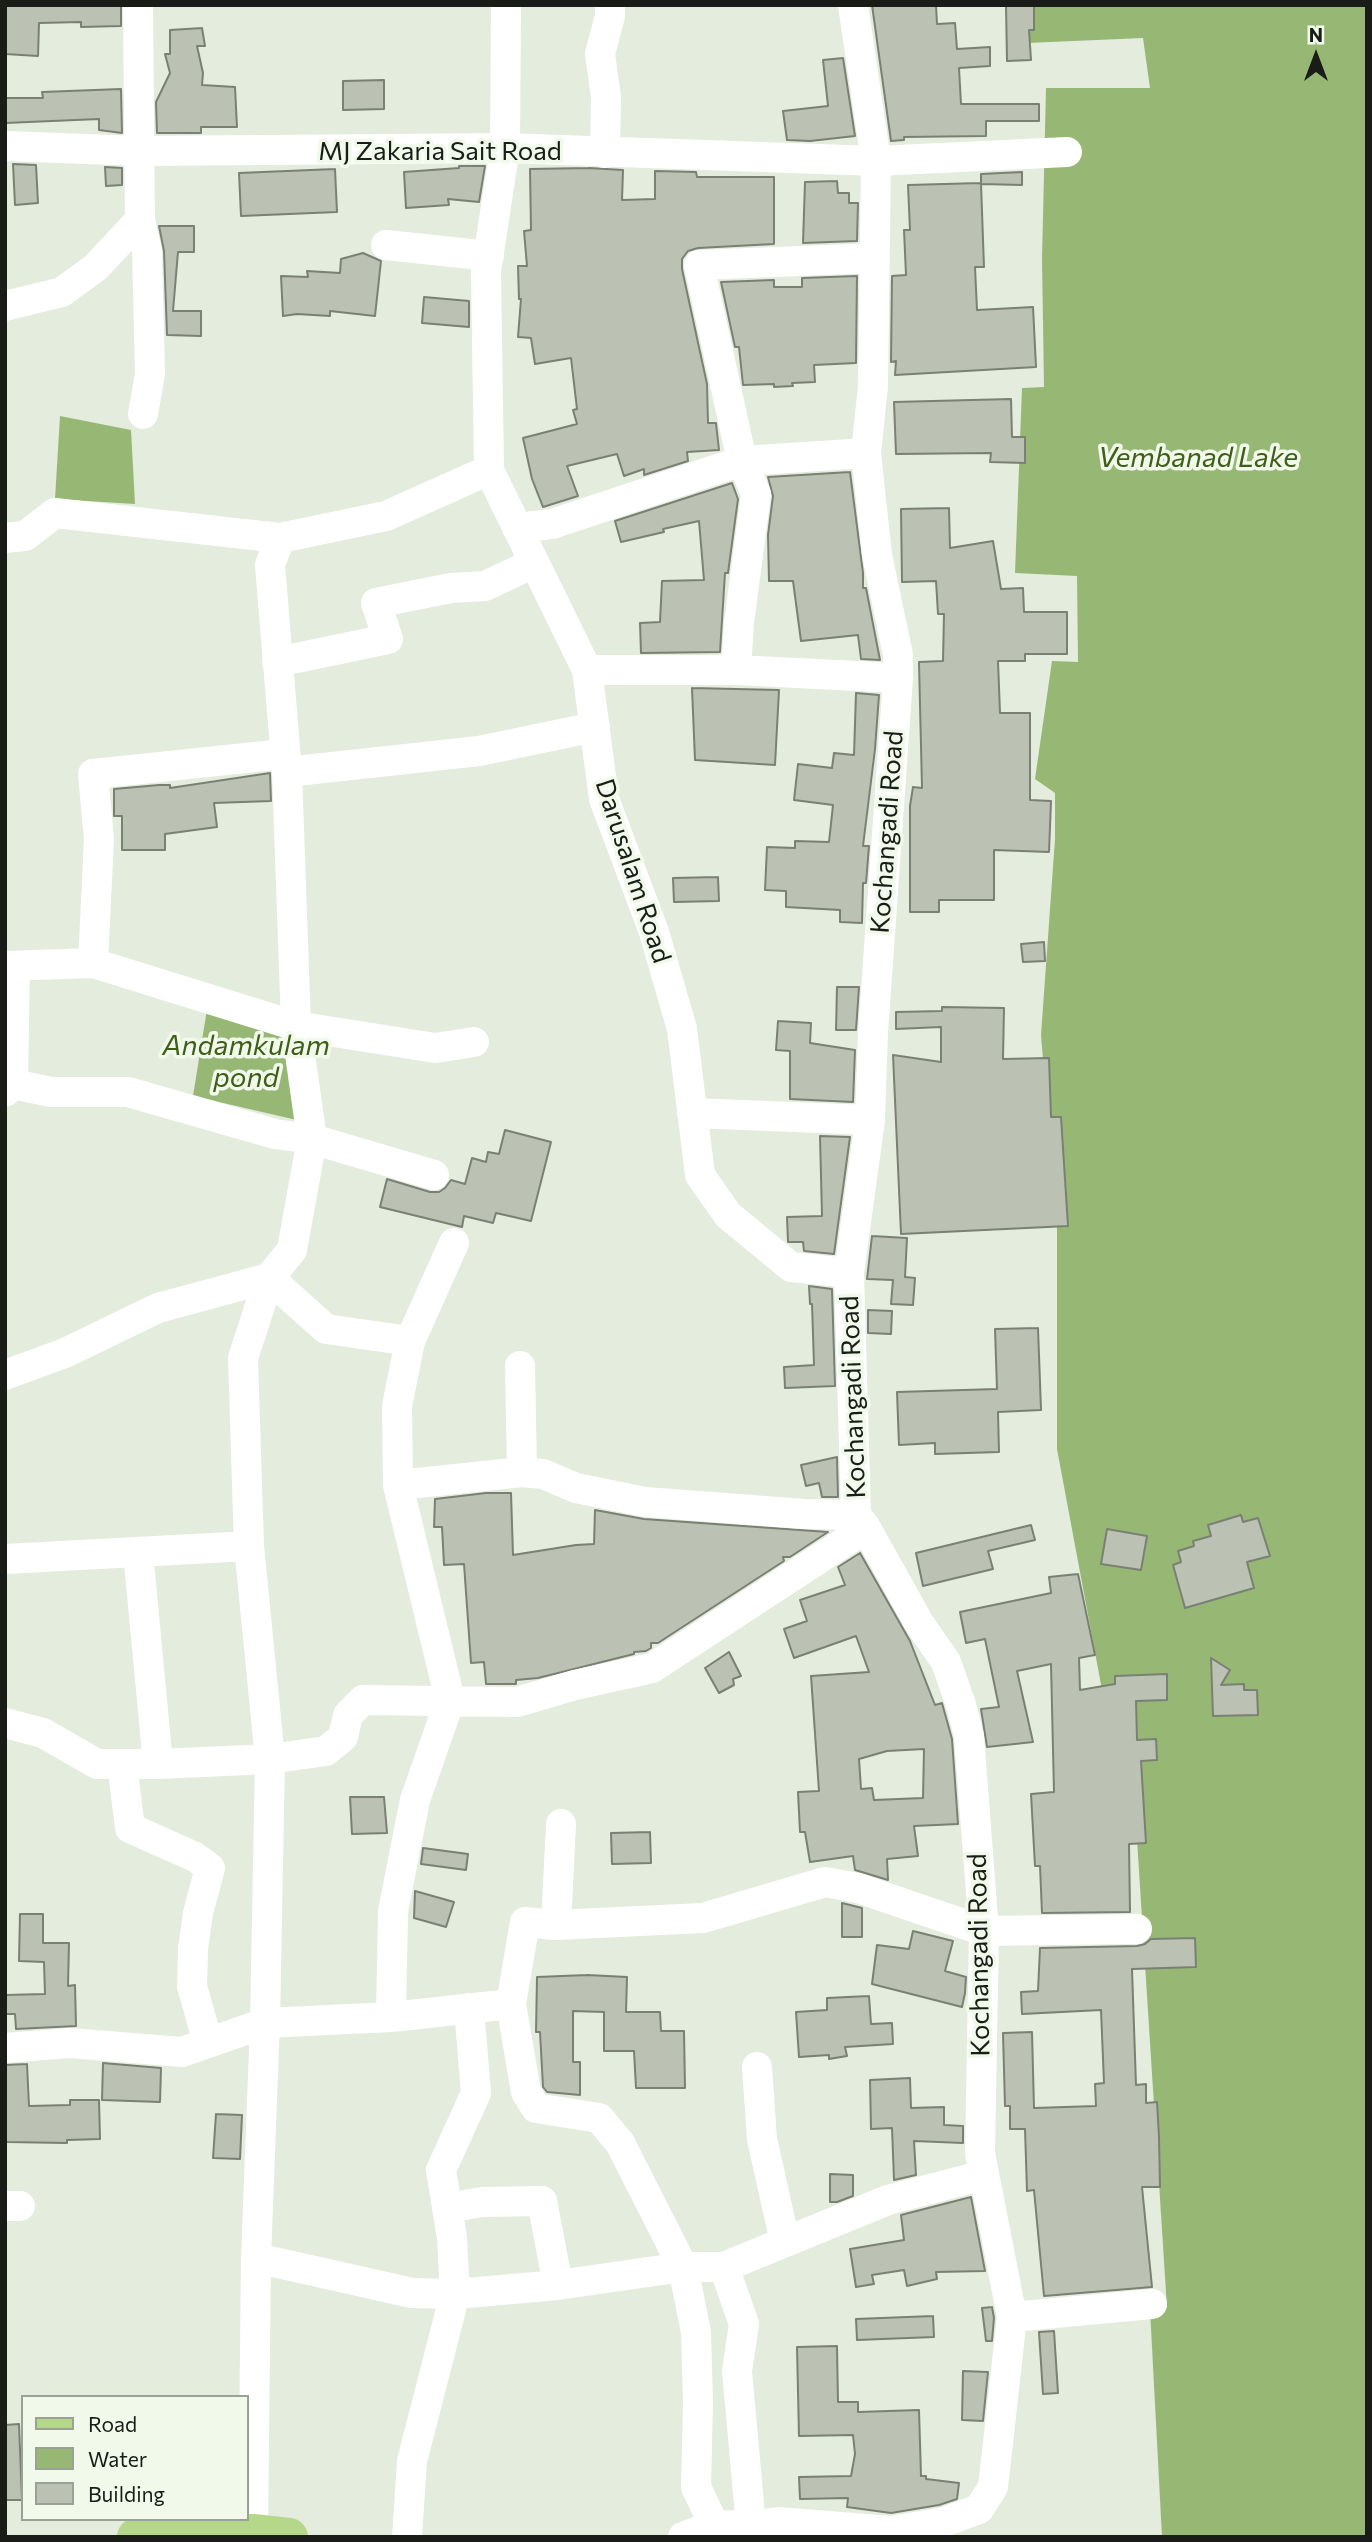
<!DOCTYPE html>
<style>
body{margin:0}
#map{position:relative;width:1372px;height:2542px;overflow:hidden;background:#e4ecdd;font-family:Commissioner,sans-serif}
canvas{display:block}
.frame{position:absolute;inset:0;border:7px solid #191c17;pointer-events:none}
.legend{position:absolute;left:21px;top:2395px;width:228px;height:126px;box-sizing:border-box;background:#f1f9eb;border:2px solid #9ba196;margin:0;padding:9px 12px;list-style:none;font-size:21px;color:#191c17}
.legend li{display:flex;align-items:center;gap:14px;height:35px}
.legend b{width:35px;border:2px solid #9ba196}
.north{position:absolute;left:1281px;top:21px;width:70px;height:70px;-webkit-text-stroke:5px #f1f9eb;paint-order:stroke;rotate:0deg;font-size:19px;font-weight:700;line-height:28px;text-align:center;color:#191c17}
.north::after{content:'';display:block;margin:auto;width:24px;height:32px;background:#191c17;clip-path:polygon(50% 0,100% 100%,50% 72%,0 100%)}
</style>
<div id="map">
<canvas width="1372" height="2542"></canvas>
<div class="frame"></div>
<ul class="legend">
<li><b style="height:9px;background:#b5d78a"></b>Road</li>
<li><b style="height:19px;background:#96b874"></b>Water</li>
<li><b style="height:19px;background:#bbc2b4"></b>Building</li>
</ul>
<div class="north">N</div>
</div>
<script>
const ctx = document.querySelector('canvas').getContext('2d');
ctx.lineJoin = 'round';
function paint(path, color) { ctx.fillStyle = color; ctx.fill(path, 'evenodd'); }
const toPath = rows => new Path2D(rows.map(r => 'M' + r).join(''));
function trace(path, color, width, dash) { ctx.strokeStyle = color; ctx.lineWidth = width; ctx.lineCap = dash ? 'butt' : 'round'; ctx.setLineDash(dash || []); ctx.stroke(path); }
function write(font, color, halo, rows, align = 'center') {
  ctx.font = font + ' Commissioner,sans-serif'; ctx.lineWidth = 7; ctx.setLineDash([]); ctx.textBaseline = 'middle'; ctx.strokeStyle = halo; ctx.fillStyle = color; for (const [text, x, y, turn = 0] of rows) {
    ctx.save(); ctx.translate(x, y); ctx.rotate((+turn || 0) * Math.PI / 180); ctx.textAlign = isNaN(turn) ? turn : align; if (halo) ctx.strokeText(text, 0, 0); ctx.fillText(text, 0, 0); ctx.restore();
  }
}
paint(toPath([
 [1027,5,1367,5,1367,2537,1162,2537,1150,2309,1167,2308,1131,1746,1108,1722,1057,1449,1057,1229,1041,1035,1055,839,1055,793,1035,779,1052,661,1078,662,1077,576,1015,573,1022,388,1044,387,1042,259,1046,88,1150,88,1143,38,1027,43],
 [60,416,131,430,135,504,55,499],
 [208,1003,290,1029,301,1121,193,1096]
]), '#96b874');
const building = toPath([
 [5,5,121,5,121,26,81,27,81,22,39,23,38,56,5,54,5,5],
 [872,5,936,5,937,24,955,23,957,49,990,47,990,66,959,68,961,104,1039,104,1039,121,986,121,986,136,904,137,904,140,891,141,872,5],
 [1006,5,1034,5,1034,30,1029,30,1031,60,1007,61,1006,5],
 [202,28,205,46,197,46,203,73,202,85,235,87,237,127,201,127,201,133,157,133,156,102,170,73,165,54,170,54,170,30,202,28],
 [843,58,855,136,810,141,787,140,783,111,828,106,823,60,843,58],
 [384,80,384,109,343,110,343,81,384,80],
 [121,89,122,133,99,130,99,119,5,123,5,98,43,98,42,92,121,89],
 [13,164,36,165,38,203,15,205,13,164],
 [459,166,485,166,479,202,448,199,449,205,406,208,404,172,459,168,459,166],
 [105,167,122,168,122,185,106,186,105,167],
 [589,168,623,170,622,200,655,199,655,171,696,172,697,177,774,177,774,244,698,248,688,251,682,259,682,269,707,384,708,423,716,423,719,450,687,452,688,461,644,475,644,469,624,476,617,454,567,466,578,496,543,507,532,479,523,438,577,424,573,410,577,409,571,358,535,364,531,338,518,337,521,299,519,299,518,266,527,266,524,231,531,230,530,169,589,168],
 [335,169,337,212,241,216,239,173,335,169],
 [1022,172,1022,185,981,184,984,267,975,267,977,310,1033,307,1036,367,895,375,896,361,891,362,892,276,906,275,904,230,910,230,908,185,981,183,981,174,1022,172],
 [837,181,838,193,849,193,849,203,858,203,857,241,803,243,805,182,837,181],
 [159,226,194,226,194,252,178,252,173,311,201,311,201,336,167,335,164,251,159,226],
 [363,253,381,261,375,316,330,311,330,316,297,314,283,316,281,276,308,277,307,271,340,273,341,259,363,253],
 [857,276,856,363,814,365,815,382,792,383,793,386,774,387,774,384,743,385,739,347,735,347,721,282,774,280,774,287,802,287,802,278,857,276],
 [424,297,469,301,469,327,422,323,424,297],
 [1011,399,1012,437,1025,437,1025,463,990,462,991,453,896,454,894,402,1011,399],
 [850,472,863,573,863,588,866,588,880,660,861,659,858,635,801,641,793,581,769,581,768,535,773,496,768,477,850,472],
 [732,483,738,499,728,573,725,573,720,652,641,653,640,623,660,622,662,581,704,580,699,521,663,529,664,532,621,542,615,521,732,483],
 [949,508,950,548,993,541,1001,589,1023,588,1024,612,1067,612,1067,654,1025,654,1025,661,998,661,1000,713,1030,713,1030,800,1051,801,1049,852,994,850,994,900,939,900,939,912,910,912,910,806,913,787,922,788,919,662,943,661,944,614,938,614,936,581,902,582,901,509,949,508],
 [692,688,779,690,775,765,695,760,692,688],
 [856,693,879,695,875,749,863,846,869,846,866,883,863,883,862,923,840,922,840,910,786,907,786,891,765,890,767,847,795,848,795,841,829,842,833,805,794,800,798,764,832,768,834,753,854,755,856,693],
 [270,773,271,801,214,803,217,827,165,834,165,850,122,850,122,816,114,816,114,789,159,785,170,785,170,788,270,773],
 [718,877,719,901,674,902,673,878,718,877],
 [1044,942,1045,961,1023,962,1021,944,1044,942],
 [837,987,859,987,856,1030,836,1030,837,987],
 [942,1007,1004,1008,1003,1059,1049,1058,1051,1117,1061,1117,1068,1226,901,1234,893,1055,941,1062,941,1027,896,1029,896,1012,942,1011,942,1007],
 [778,1021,811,1023,810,1043,855,1050,853,1102,790,1099,790,1051,776,1050,778,1021],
 [505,1130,551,1142,531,1221,496,1213,493,1223,464,1216,462,1227,380,1207,387,1179,430,1192,439,1192,445,1188,451,1180,465,1184,472,1158,486,1162,488,1152,499,1154,505,1130],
 [820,1136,850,1137,834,1254,804,1251,803,1242,788,1242,787,1217,822,1216,820,1136],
 [872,1236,907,1238,905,1277,915,1278,913,1305,891,1304,893,1280,867,1279,872,1236],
 [809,1286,832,1289,835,1386,785,1388,784,1367,814,1365,812,1304,810,1304,809,1286],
 [868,1310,892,1311,891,1334,868,1333,868,1310],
 [1038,1328,1041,1410,998,1412,999,1452,935,1454,935,1443,899,1445,897,1392,997,1389,995,1329,1038,1328],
 [837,1457,838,1497,822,1497,819,1483,806,1486,801,1465,837,1457],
 [486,1493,511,1493,513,1555,576,1545,594,1544,595,1510,644,1519,828,1532,790,1557,783,1557,784,1561,658,1643,651,1643,651,1648,646,1651,634,1652,634,1654,538,1678,516,1680,516,1684,486,1684,484,1662,471,1663,464,1564,444,1565,442,1527,434,1527,435,1499,486,1493],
 [1241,1515,1243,1522,1258,1518,1270,1556,1247,1562,1254,1588,1185,1608,1173,1565,1181,1562,1178,1551,1194,1546,1193,1541,1211,1536,1208,1525,1241,1515],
 [1031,1525,1035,1540,988,1551,993,1569,923,1586,916,1553,1031,1525],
 [1107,1529,1147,1536,1141,1570,1101,1564,1107,1529],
 [860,1553,910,1641,935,1705,942,1703,952,1739,958,1824,914,1826,918,1856,887,1859,888,1880,855,1870,853,1856,810,1862,805,1832,800,1832,798,1792,819,1791,811,1676,869,1672,856,1636,794,1658,784,1629,807,1621,800,1600,845,1585,838,1567,860,1553],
 [924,1749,923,1798,874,1800,872,1788,861,1789,859,1759,887,1751,924,1749],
 [1078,1574,1095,1655,1079,1658,1080,1690,1115,1684,1115,1676,1167,1674,1167,1700,1136,1701,1137,1740,1156,1739,1157,1760,1141,1761,1146,1843,1129,1844,1130,1912,1042,1913,1040,1866,1035,1866,1031,1794,1054,1792,1051,1664,1017,1671,1033,1742,987,1747,981,1709,999,1707,985,1639,966,1643,960,1612,1051,1593,1049,1577,1078,1574],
 [729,1652,741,1676,733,1679,734,1685,719,1693,705,1668,729,1652],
 [1211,1658,1230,1670,1221,1685,1244,1684,1244,1690,1257,1690,1258,1715,1213,1716,1211,1658],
 [350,1797,384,1797,387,1833,352,1834,350,1797],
 [650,1832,651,1863,612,1864,611,1833,650,1832],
 [423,1848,468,1854,466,1870,421,1864,423,1848],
 [415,1891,454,1902,446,1927,414,1918,415,1891],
 [842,1903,862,1908,862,1937,842,1937,842,1903],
 [20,1914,43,1914,43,1943,69,1943,68,1986,75,1985,76,2026,16,2029,15,2014,5,2014,5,1995,45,1994,44,1962,19,1961,20,1914],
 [913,1931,953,1941,945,1971,966,1977,965,1993,962,2007,872,1984,877,1945,909,1949,913,1931],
 [1195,1938,1196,1967,1132,1969,1136,2085,1146,2084,1146,2103,1157,2102,1159,2137,1160,2187,1142,2187,1152,2287,1044,2296,1034,2190,1027,2191,1025,2129,1010,2129,1010,2106,1005,2106,1003,2033,1032,2032,1034,2108,1096,2106,1095,2084,1104,2083,1101,2010,1022,2014,1021,1992,1038,1991,1040,1948,1137,1946,1145,1944,1151,1939,1195,1938],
 [587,1975,627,1977,626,2012,660,2012,661,2031,684,2031,685,2088,636,2088,634,2051,604,2051,604,2012,573,2011,573,2062,580,2062,580,2095,547,2092,543,2087,540,2032,536,2032,537,1977,587,1975],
 [869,1996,871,2024,892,2023,893,2044,845,2047,847,2056,829,2059,829,2055,799,2057,796,2012,827,2010,827,1998,869,1996],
 [103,2063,161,2068,160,2102,102,2100,103,2063],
 [27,2064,29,2106,70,2105,70,2100,99,2100,100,2139,67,2140,67,2143,6,2142,5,2065,27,2064],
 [910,2078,911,2108,944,2107,944,2125,963,2126,963,2143,914,2141,916,2175,894,2180,892,2128,871,2129,870,2080,910,2078],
 [216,2114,242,2115,240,2159,213,2158,216,2114],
 [830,2174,853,2175,853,2196,837,2202,830,2202,830,2174],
 [971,2197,985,2271,936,2272,937,2279,907,2286,904,2270,872,2275,874,2284,856,2287,850,2249,904,2240,901,2215,971,2197],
 [992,2307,994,2318,992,2341,986,2341,982,2308,992,2307],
 [933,2316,934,2337,857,2340,856,2319,933,2316],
 [1054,2331,1058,2393,1043,2394,1039,2332,1054,2331],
 [837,2346,838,2402,858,2402,858,2412,919,2410,921,2476,926,2476,926,2479,959,2483,957,2499,939,2505,891,2513,847,2507,848,2498,800,2499,799,2477,851,2476,855,2454,853,2435,799,2436,797,2347,837,2346],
 [963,2371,988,2372,983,2421,962,2420,963,2371],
 [19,2424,22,2500,5,2500,5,2425,19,2424]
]);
paint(building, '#bbc2b4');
trace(building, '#7a8074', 2);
trace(toPath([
 [506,5,505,148,486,271,489,470,587,670,604,799,654,932,682,1029,700,1175,728,1215,791,1267,849,1273],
 [5,146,140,151,505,148,876,161,1067,152],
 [605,153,606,97,600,54,610,16,610,5],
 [140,220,147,251,150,374,143,414],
 [386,245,489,256],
 [5,306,62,292,96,267,140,220,138,5],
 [517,528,552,524,742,461,866,453],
 [5,538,25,536,55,513,280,538],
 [277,662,388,639,376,603,451,588,485,586,534,563],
 [587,670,736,670,898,678],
 [736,670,739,623,756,494,742,461,699,265,875,258],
 [287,772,479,751,595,727],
 [93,963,99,839,93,774,284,754],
 [5,966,93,963,296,1026,435,1048,474,1042],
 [13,1084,51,1092,128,1092,275,1134,312,1139,434,1175],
 [5,1092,13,1084,15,966],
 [692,1113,870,1120],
 [520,1366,522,1472],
 [5,1375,65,1353,158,1308,269,1278,326,1329,410,1341],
 [398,1485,522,1472,543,1474,576,1488,645,1502,804,1514,856,1515],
 [138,1552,158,1764],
 [5,1559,249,1546],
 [5,1723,43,1733,97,1764,158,1764,270,1759,326,1751,343,1737,348,1715,363,1700,517,1702,575,1685,652,1668,866,1528],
 [122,1764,130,1828,195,1857,210,1868,198,1913,193,1949,192,1986,208,2043],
 [556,1925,561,1824],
 [511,2004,525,1922,556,1925,703,1918,825,1882,858,1888,984,1931,1137,1929],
 [391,2017,393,1911,415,1800,450,1700,398,1485,397,1406,410,1341,454,1243],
 [5,2048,70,2043,182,2052,265,2023,391,2017,511,2004,526,2092,536,2108,599,2118,620,2143,683,2267,696,2332,698,2402,696,2487,714,2525],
 [757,2067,762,2139,785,2242],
 [5,2206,20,2206],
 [447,2208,482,2202,542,2201,558,2285],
 [256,2258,412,2293,455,2294,558,2285,683,2267,724,2267,888,2200,984,2175],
 [724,2267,744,2324,737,2371,751,2526],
 [1012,2317,1152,2304],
 [253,2533,256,2258,265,2023,270,1759,249,1546,243,1358,269,1278,292,1250,312,1139,296,1026,287,772,270,565,280,538,386,516,489,470],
 [407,2537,412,2461,455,2294,452,2238,441,2170,476,2093,469,2008],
 [683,2537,714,2525,751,2526,778,2522,891,2531,944,2522,979,2509,993,2487,1012,2317,980,2153,984,1931,969,1736,961,1705,946,1662,919,1623,866,1528,856,1515,849,1273,870,1120,873,1033,898,678,898,655,877,555,866,453,873,386,876,161,853,5]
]), '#fff', 30);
trace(toPath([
 [136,2537,253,2533,289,2537]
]), '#b5d78a', 38);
write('26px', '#191c17', '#f1f9eb', [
 ["MJ Zakaria Sait Road",440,151],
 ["Kochangadi Road",887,832,-86],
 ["Darusalam Road",633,871,72],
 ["Kochangadi Road",853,1397,-92],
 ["Kochangadi Road",979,1955,-91]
]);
write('italic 28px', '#3f5e17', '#f1f9eb', [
 ["Vembanad Lake",1198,458],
 ["Andamkulam",246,1046],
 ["pond",246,1078]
]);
</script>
